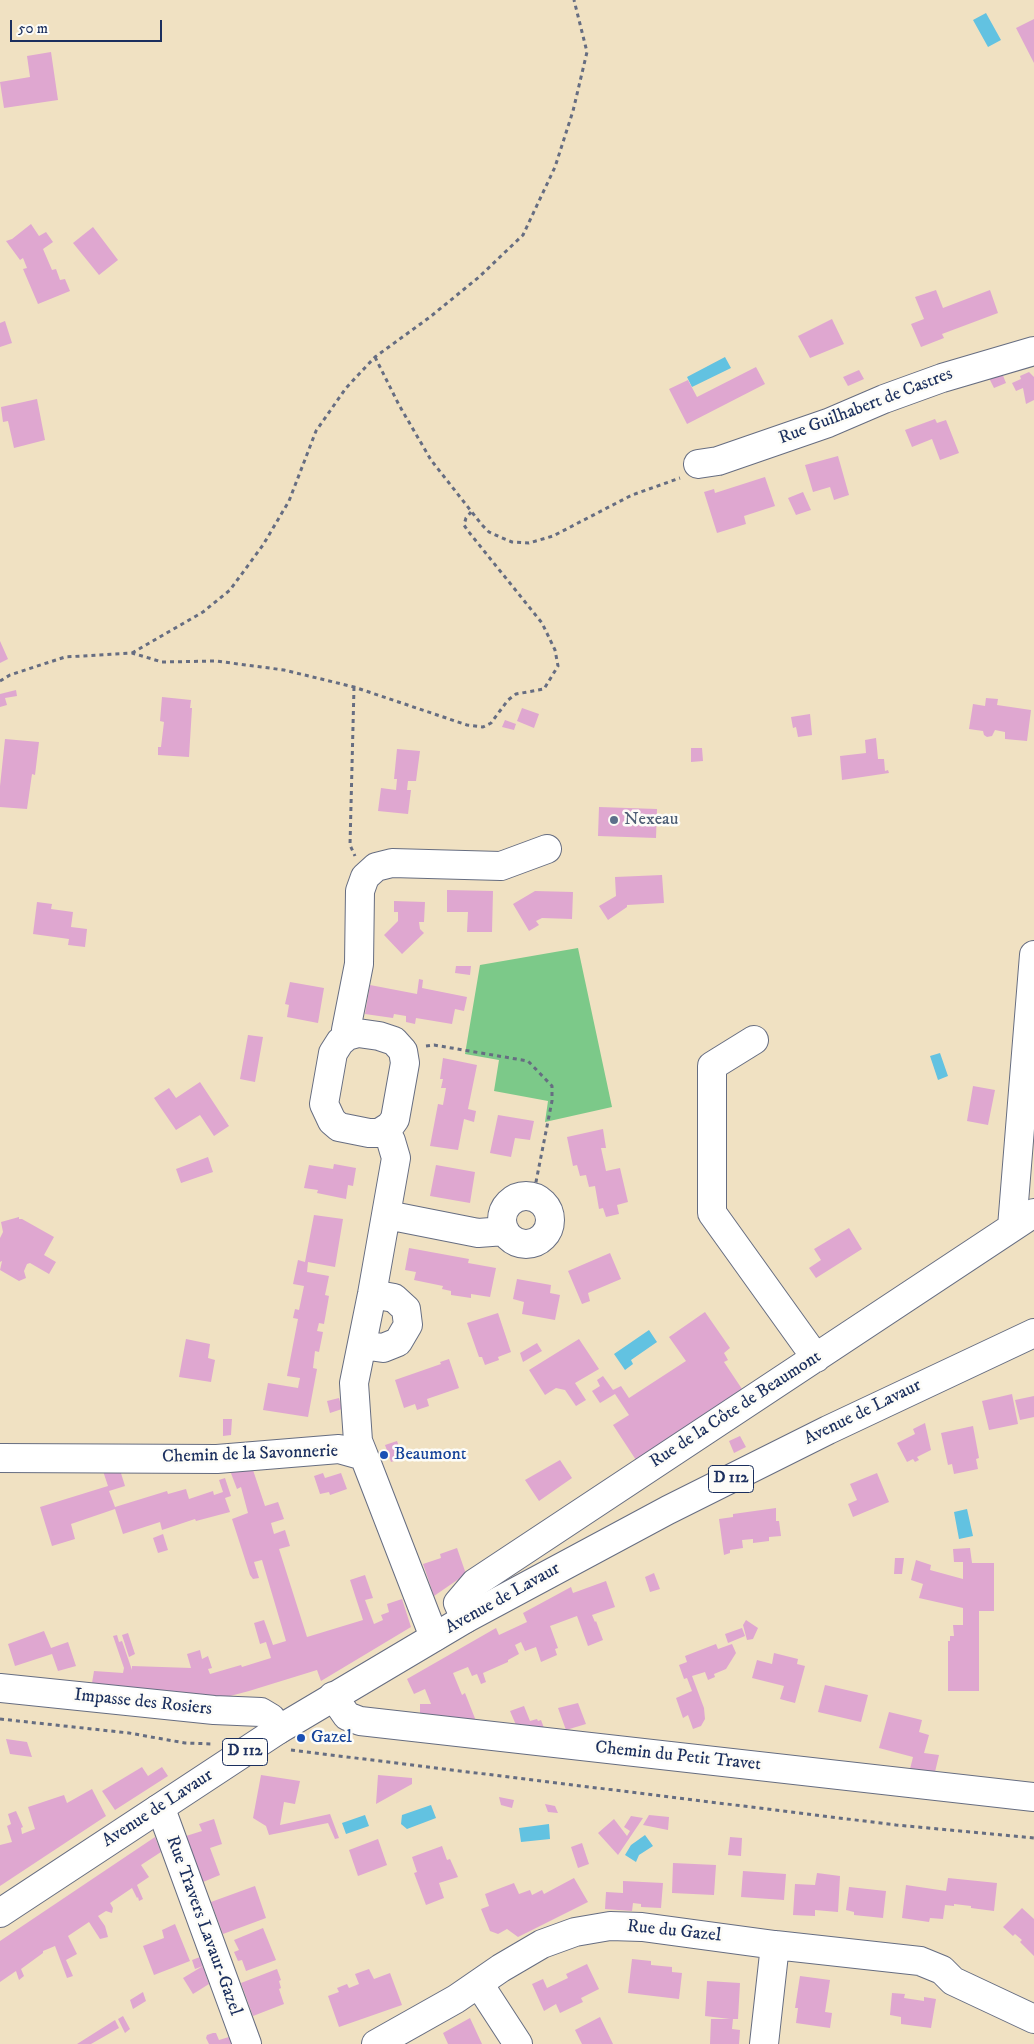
<!DOCTYPE html>
<meta charset="utf-8">
<style>
body{margin:0}
#map{position:relative;width:1034px;height:2044px;overflow:hidden;background:#f0e1c2;font-family:"IM FELL DW Pica",serif}
canvas{display:block}
.scale{position:absolute;left:10px;top:20px;width:152px;height:22px;box-sizing:border-box;border:2px solid #1b2f5e;border-top:0;padding-left:6px;font-size:15px;line-height:18px;white-space:nowrap;color:#1b2f5e;-webkit-text-stroke:4px #fdfcf7;paint-order:stroke}
</style>
<div id="map">
<canvas width="1034" height="2044"></canvas>
<div class="scale">50 m</div>
</div>
<script>
const ctx = document.querySelector('canvas').getContext('2d');
ctx.lineJoin = 'round';
function paint(path, color) { ctx.fillStyle = color; ctx.fill(path, 'evenodd'); }
const toPath = rows => new Path2D(rows.map(r => 'M' + r).join(''));
function trace(path, color, width, dash) { ctx.strokeStyle = color; ctx.lineWidth = width; ctx.lineCap = dash ? 'butt' : 'round'; ctx.setLineDash(dash || []); ctx.stroke(path); }
function write(font, color, halo, rows, align = 'center') {
  ctx.font = font + ' "IM FELL DW Pica",serif'; ctx.lineWidth = 5; ctx.setLineDash([]); ctx.textBaseline = 'middle'; ctx.strokeStyle = halo; ctx.fillStyle = color; for (const [text, x, y, turn = 0] of rows) {
    ctx.save(); ctx.translate(x, y); ctx.rotate((+turn || 0) * Math.PI / 180); ctx.textAlign = isNaN(turn) ? turn : align; if (halo) ctx.strokeText(text, 0, 0); ctx.fillText(text, 0, 0); ctx.restore();
  }
}
paint(toPath([
 [578,948,612,1107,545,1122,548,1101,494,1091,499,1060,465,1054,480,965]
]), '#7cc989');
paint(toPath([
 [986,13,1001,40,988,47,973,20],
 [725,357,731,368,692,387,687,377],
 [940,1053,948,1076,938,1080,930,1056],
 [649,1330,657,1342,631,1360,633,1364,625,1370,614,1354],
 [967,1509,973,1536,959,1539,954,1512],
 [431,1805,436,1818,407,1829,401,1824,402,1815],
 [365,1815,369,1826,346,1834,342,1823],
 [549,1824,550,1839,521,1842,519,1828],
 [645,1835,653,1846,639,1855,636,1862,625,1855,631,1845]
]), '#62c2e1');
paint(toPath([
 [1034,19,1034,63,1016,28],
 [51,52,58,100,4,108,0,82,30,77,27,56],
 [31,224,39,236,46,232,53,242,43,249,52,270,56,269,60,280,65,279,70,291,38,304,23,269,27,268,23,258,20,260,6,241,12,239],
 [93,227,118,260,99,275,73,243],
 [936,290,943,308,990,290,998,313,942,334,944,338,921,347,911,324,924,319,915,297],
 [832,319,844,344,810,358,798,336],
 [5,321,12,343,0,347,0,323],
 [756,367,765,384,687,424,669,389,688,380,697,397],
 [859,370,864,379,848,386,843,377],
 [1029,372,1034,377,1034,400,1026,404,1023,388,1016,391,1012,383,1021,379,1020,376],
 [1002,373,1006,383,994,388,989,378],
 [37,399,45,440,14,448,8,421,3,422,1,407],
 [935,419,937,423,946,420,959,453,940,460,932,439,912,447,905,430],
 [838,456,849,495,834,500,830,487,813,492,805,465],
 [765,477,775,506,744,516,746,524,717,533,704,492,714,489,715,493],
 [803,492,811,510,796,515,788,498],
 [0,641,8,659,0,663],
 [16,690,17,696,5,698,7,705,0,707,0,694],
 [162,697,191,700,190,708,192,708,189,757,158,755,158,747,161,747,164,722,160,721],
 [986,698,998,699,997,705,1031,710,1027,741,1005,739,1005,732,995,730,992,736,987,737,984,735,983,731,969,729,973,704,985,706],
 [522,708,539,714,534,728,517,721],
 [810,714,812,735,798,737,796,727,793,728,791,717],
 [505,720,516,724,514,730,502,727],
 [876,738,878,759,884,759,885,771,888,770,889,773,842,780,840,756,866,753,865,740],
 [5,739,39,742,35,775,32,774,27,809,0,807,0,786],
 [691,748,702,748,703,761,691,762],
 [397,749,420,751,416,781,408,781,407,790,411,790,408,814,378,811,381,788,396,790,397,779,394,779],
 [599,807,657,809,656,838,598,836],
 [662,875,664,903,627,905,627,907,608,920,599,906,616,896,615,877],
 [447,890,493,891,492,932,467,932,468,912,447,912],
 [535,891,573,892,572,919,542,918,536,921,539,925,529,931,513,904],
 [394,901,425,902,424,922,419,922,420,929,424,933,402,954,384,935,398,921,398,912,394,912],
 [37,902,52,904,51,909,73,912,71,927,87,929,85,947,68,945,69,939,33,934],
 [456,966,471,966,470,975,455,973],
 [419,979,423,980,422,988,467,997,464,1011,455,1009,452,1024,416,1018,415,1024,406,1022,406,1016,394,1014,393,1018,365,1014,370,985,417,994],
 [290,982,324,988,318,1023,287,1017,289,1005,285,1004],
 [248,1035,263,1037,255,1082,240,1079],
 [443,1058,477,1065,468,1109,476,1111,474,1122,464,1119,458,1150,430,1146,438,1104,443,1105,446,1088,441,1088,443,1079,440,1079],
 [200,1082,229,1126,214,1136,200,1115,176,1130,154,1098,169,1088,176,1098],
 [973,1086,995,1090,988,1125,967,1121],
 [498,1115,534,1121,530,1140,515,1138,511,1157,490,1153],
 [603,1129,606,1148,601,1148,606,1171,620,1168,628,1202,617,1205,619,1214,606,1217,603,1208,599,1209,595,1186,589,1187,586,1175,580,1176,577,1165,573,1166,567,1137],
 [208,1157,213,1172,181,1183,176,1169],
 [334,1164,356,1168,353,1186,348,1185,346,1199,317,1193,318,1190,304,1188,309,1165,333,1169],
 [436,1165,475,1172,470,1203,430,1196],
 [314,1215,343,1219,335,1267,308,1262,307,1272,329,1276,325,1295,329,1296,324,1324,319,1323,317,1331,323,1332,319,1352,315,1351,313,1368,317,1369,308,1417,263,1410,268,1383,298,1388,300,1378,287,1376,298,1319,293,1318,295,1309,299,1310,304,1286,293,1284,298,1260,305,1262],
 [19,1217,19,1219,22,1219,54,1237,44,1255,56,1262,49,1274,30,1263,27,1264,24,1271,26,1278,19,1281,0,1270,2,1261,0,1262,0,1238,3,1232,1,1222],
 [849,1228,862,1249,816,1278,809,1268,821,1260,814,1249],
 [409,1248,469,1259,468,1263,496,1268,490,1297,471,1294,471,1298,451,1295,451,1291,442,1289,443,1286,414,1280,416,1272,405,1270],
 [610,1253,621,1279,588,1293,590,1301,582,1304,568,1271],
 [517,1279,551,1285,550,1293,560,1295,555,1320,522,1314,524,1302,513,1299],
 [705,1312,730,1348,724,1353,728,1360,724,1362,742,1389,636,1460,613,1425,629,1415,615,1394,600,1403,592,1391,600,1386,597,1380,603,1376,613,1390,621,1386,629,1398,686,1361,669,1337],
 [498,1313,511,1352,498,1357,499,1360,485,1365,482,1357,479,1357,467,1323],
 [186,1339,210,1344,208,1358,215,1360,211,1382,179,1377],
 [579,1339,599,1369,575,1383,586,1400,576,1406,565,1390,556,1388,545,1395,529,1370],
 [537,1343,542,1351,523,1362,520,1353],
 [449,1359,459,1388,427,1399,429,1406,417,1410,415,1404,404,1408,395,1380,441,1364,440,1362],
 [1012,1394,1018,1424,989,1430,982,1401],
 [1034,1396,1034,1417,1020,1420,1015,1400],
 [339,1398,342,1409,330,1413,327,1401],
 [223,1419,232,1419,231,1435,223,1436],
 [925,1423,931,1450,917,1457,919,1460,915,1462,913,1459,907,1462,897,1443,915,1434,913,1429],
 [973,1426,979,1458,976,1459,978,1469,954,1474,952,1464,948,1465,941,1433],
 [740,1436,746,1447,734,1453,729,1441],
 [397,1441,403,1458,391,1462,385,1445],
 [560,1460,572,1478,539,1501,525,1480],
 [252,1467,265,1506,278,1502,284,1519,271,1523,274,1534,285,1530,290,1546,279,1549,307,1637,363,1620,350,1580,365,1575,373,1598,365,1600,374,1624,383,1620,381,1615,389,1612,387,1604,402,1599,411,1627,321,1681,317,1670,249,1691,215,1700,92,1683,94,1671,123,1673,124,1668,113,1636,117,1635,119,1642,122,1641,132,1670,132,1666,191,1668,187,1654,200,1650,202,1659,208,1656,212,1668,208,1669,210,1674,241,1665,242,1667,271,1658,266,1642,260,1644,254,1623,264,1620,273,1645,286,1641,262,1560,254,1562,259,1578,253,1579,250,1575,232,1519,248,1513,241,1487,237,1489,229,1468],
 [120,1470,125,1486,109,1491,115,1507,167,1491,168,1494,186,1489,189,1499,213,1491,214,1495,223,1492,219,1480,225,1478,231,1496,225,1498,230,1512,196,1521,195,1519,162,1530,160,1522,123,1534,115,1509,71,1524,75,1539,52,1546,40,1507,108,1486,103,1471],
 [323,1473,325,1478,341,1473,347,1489,330,1495,329,1492,320,1494,314,1476],
 [877,1473,889,1502,853,1517,848,1504,857,1500,850,1484],
 [776,1508,776,1521,779,1521,781,1536,769,1537,769,1541,753,1543,753,1539,742,1540,743,1548,730,1550,730,1553,724,1555,719,1519,733,1517,733,1514],
 [163,1534,168,1550,158,1553,153,1538],
 [457,1548,466,1574,434,1596,423,1564,441,1558,440,1554],
 [970,1548,972,1563,994,1563,994,1611,979,1611,979,1691,948,1691,948,1641,950,1641,950,1636,954,1636,953,1625,963,1625,963,1608,919,1598,923,1584,911,1580,916,1560,931,1565,930,1570,963,1579,963,1562,954,1562,953,1549],
 [895,1558,904,1558,902,1574,894,1574],
 [654,1573,660,1589,650,1592,645,1577],
 [606,1581,615,1607,592,1615,595,1622,596,1621,603,1640,588,1646,577,1616,550,1626,558,1648,555,1649,557,1655,541,1662,536,1647,525,1651,521,1642,515,1645,519,1654,508,1660,508,1662,483,1673,486,1682,481,1684,477,1674,472,1676,468,1667,453,1673,462,1695,465,1693,476,1721,420,1715,420,1704,431,1704,425,1689,414,1694,407,1679,496,1628,499,1635,527,1622,523,1613,571,1587,573,1593],
 [746,1620,758,1628,753,1639,747,1640,743,1625],
 [742,1628,745,1636,728,1643,725,1634],
 [44,1631,51,1648,68,1642,76,1666,58,1671,52,1654,15,1666,8,1644],
 [128,1633,135,1654,129,1657,122,1635],
 [716,1644,718,1649,732,1644,736,1653,726,1669,714,1674,715,1677,708,1680,705,1672,692,1676,704,1708,705,1719,701,1726,693,1729,688,1715,683,1718,676,1698,692,1691,687,1678,684,1679,679,1665,687,1662,685,1656],
 [774,1653,798,1659,797,1664,805,1666,795,1703,780,1699,784,1686,752,1678,757,1660,772,1664],
 [825,1685,868,1695,861,1722,818,1712],
 [578,1703,586,1724,566,1730,558,1708],
 [524,1706,530,1721,537,1719,538,1721,541,1720,544,1728,516,1725,510,1711],
 [889,1712,922,1720,919,1732,929,1735,924,1753,939,1755,935,1772,910,1769,913,1757,879,1748],
 [6,1739,27,1742,32,1757,10,1754],
 [142,1767,148,1776,162,1767,168,1776,115,1810,102,1791],
 [261,1775,300,1781,295,1804,284,1802,280,1825,330,1814,339,1838,335,1839,328,1823,269,1835,266,1826,253,1818],
 [378,1775,412,1778,412,1784,376,1804],
 [92,1789,106,1816,0,1886,0,1845,12,1842,7,1826,11,1824,8,1814,16,1811,23,1827,21,1828,22,1834,35,1829,28,1807,64,1795,67,1803],
 [499,1797,514,1800,512,1808,501,1805],
 [545,1804,555,1806,558,1813,548,1812],
 [649,1815,669,1817,668,1830,643,1825],
 [631,1816,643,1818,618,1855,598,1833,614,1819,627,1836,630,1831,624,1827],
 [214,1819,222,1844,210,1848,220,1875,203,1882,186,1836,202,1831,199,1824],
 [155,1837,161,1852,141,1865,149,1877,137,1885,143,1899,139,1901,138,1897,137,1898,132,1888,110,1903,113,1908,112,1913,106,1911,98,1916,105,1926,108,1937,100,1939,89,1922,68,1936,77,1954,66,1960,73,1976,67,1978,55,1946,43,1951,43,1953,21,1969,24,1976,19,1980,16,1971,0,1982,0,1941],
 [730,1837,742,1838,741,1856,728,1855],
 [378,1839,387,1865,358,1876,349,1850],
 [582,1843,589,1864,578,1868,571,1847],
 [442,1846,447,1860,450,1859,458,1877,439,1883,444,1898,426,1905,414,1873,417,1872,412,1857],
 [673,1863,716,1865,714,1895,672,1893],
 [743,1871,786,1874,784,1900,741,1897],
 [817,1873,840,1876,838,1912,815,1910,815,1916,793,1915,795,1884,815,1885],
 [574,1878,588,1902,518,1937,507,1929,498,1934,490,1931,481,1909,489,1906,485,1894,514,1883,519,1894,530,1890,532,1895,542,1890,544,1894],
 [948,1878,997,1883,994,1911,971,1908,971,1906,954,1904,954,1906,945,1905,943,1919,930,1918,929,1922,902,1918,906,1885,946,1891],
 [623,1881,663,1883,661,1908,641,1907,641,1904,633,1903,632,1911,605,1909,606,1892,623,1893],
 [255,1886,266,1918,223,1934,211,1902],
 [849,1887,886,1891,883,1918,854,1915,854,1912,846,1910],
 [1022,1908,1034,1919,1034,1956,1020,1942,1022,1940,1015,1934,1013,1936,1003,1927],
 [175,1924,190,1961,154,1975,143,1946,164,1938,162,1930],
 [263,1928,276,1960,246,1971,242,1960,238,1961,234,1952,239,1950,234,1940],
 [200,1957,203,1966,195,1969,192,1960],
 [632,1959,651,1961,651,1965,672,1967,672,1972,682,1973,679,1999,628,1993],
 [587,1964,599,1989,581,1998,583,2002,560,2013,556,2004,544,2011,532,1984,543,1979,547,1988,568,1978,566,1974],
 [203,1966,209,1984,193,1994,183,1978],
 [277,1969,281,1980,279,1981,281,1988,279,1989,284,2004,253,2016,241,1983],
 [369,1969,374,1979,390,1973,402,2005,339,2027,328,1996,339,1992,337,1988,347,1984,349,1988,359,1984,355,1974],
 [800,1976,830,1980,825,2012,832,2013,830,2028,796,2023,798,2008,795,2008],
 [707,1981,740,1983,738,2019,733,2019,732,2029,740,2030,739,2044,710,2044,711,2019,730,2019,705,2016],
 [143,1992,146,2001,133,2009,130,2000],
 [892,1993,905,1994,904,1998,924,2001,924,1997,936,1999,931,2028,901,2024,901,2017,890,2015],
 [123,2016,130,2029,125,2033,118,2019],
 [600,2017,613,2044,582,2044,575,2030],
 [470,2018,482,2044,448,2044,443,2033],
 [115,2020,119,2028,91,2044,77,2044],
 [213,2033,216,2033,219,2040,229,2037,232,2044,209,2044,206,2038,207,2035]
]), '#dfa7d0');
const minor = toPath([
 [698,464,718,461,828,423,884,399,942,378,1034,351],
 [358,1033,379,1036,394,1041,403,1051,405,1063,395,1119,390,1126,379,1133,369,1133,339,1127,332,1121,324,1104,333,1053,340,1042,347,1036,358,1033],
 [347,1036,346,1030,359,964,360,891,365,877,376,867,392,863,501,866,547,849],
 [754,1040,712,1066,712,1213,816,1358],
 '502 1220a24 24 0 1 1 48 0a24 24 0 1 1-48 0Z',
 [387,1215,478,1233,505,1231],
 [1012,1227,1034,955],
 [362,1345,383,1348,398,1342,408,1325,406,1309,394,1298,372,1294],
 [364,1456,358,1441,354,1383,372,1294,396,1158,391,1141,385,1130],
 [0,1458,217,1459,339,1449,364,1456,434,1637],
 [465,1619,458,1603,475,1583,1034,1213],
 [0,1688,214,1710,261,1712,271,1718,278,1730],
 [333,1696,347,1716,360,1721,1034,1797],
 [158,1809,164,1817,247,2044],
 [479,1984,518,2044],
 [376,2044,456,1999,501,1968,542,1944,575,1932,610,1926,642,1927,775,1945,920,1961,942,1970,953,1981,1034,2019],
 [764,2044,775,1945]
]);
const major = toPath([
 [0,1913,278,1730,465,1619,668,1510,828,1430,1034,1333]
]);
trace(minor, '#666d81', 30);
trace(major, '#666d81', 30);
trace(toPath([
 [375,357,399,405,431,460,482,525,489,532,500,537,512,542,529,543,553,536,632,495,680,478],
 [132,653,203,612,230,590,263,545,289,501,316,431,346,388,375,357,430,317,479,277,523,235,555,167,573,111,587,52,574,0],
 [0,681,10,675,65,657,132,653,162,662,216,661,284,670,354,687,467,725,483,727,491,723,508,700,516,694,544,689,558,666,555,650,542,623,468,531,464,525,466,518,471,512],
 [354,687,350,845,355,856],
 [426,1046,434,1045,528,1061,552,1086,552,1101,533,1197],
 [0,1719,129,1733,185,1743,213,1744],
 [291,1750,896,1825,1034,1838]
]), '#666d81', 3, [4, 4]);
trace(minor, '#fff', 28);
trace(major, '#fff', 28);
for (const [x, y, r, color] of [
 [614,820,5,"#5c6f8a"],
 [384,1455,5,"#1a4fb4"],
 [301,1738,5,"#1a4fb4"]
]) { const dot = new Path2D(); dot.arc(x, y, r, 0, 2 * Math.PI); ctx.fillStyle = color; ctx.fill(dot); trace(dot, '#fdfcf7', 2); }
for (const [x, y, w] of [
 [731,1479,45],
 [245,1752,45]
]) { const box = new Path2D(); box.roundRect(x - w / 2, y - 13.5, w, 27, 4); ctx.fillStyle = '#fdfcf7'; ctx.fill(box); trace(box, '#1b2f5e', 1); }
write('bold 16px', '#1b2f5e', null, [
 ["D 112",731,1479],
 ["D 112",245,1752]
]);
write('18px', '#1b2f5e', '#fdfcf7', [
 ["Rue Guilhabert de Castres",866,407,-21],
 ["Rue de la Côte de Beaumont",736,1410,-33],
 ["Avenue de Lavaur",863,1413,-26],
 ["Chemin de la Savonnerie",250,1455,-2],
 ["Avenue de Lavaur",503,1599,-29],
 ["Impasse des Rosiers",143,1703,6],
 ["Chemin du Petit Travet",678,1757,6],
 ["Avenue de Lavaur",158,1809,-33],
 ["Rue Travers Lavaur-Gazel",203,1926,70],
 ["Rue du Gazel",674,1932,6]
]);
write('18px', '#4e5e75', '#fdfcf7', [
 ["Nexeau",624,820]
], 'left');
write('18px', '#164399', '#fdfcf7', [
 ["Beaumont",394,1455],
 ["Gazel",311,1738]
], 'left');
</script>
